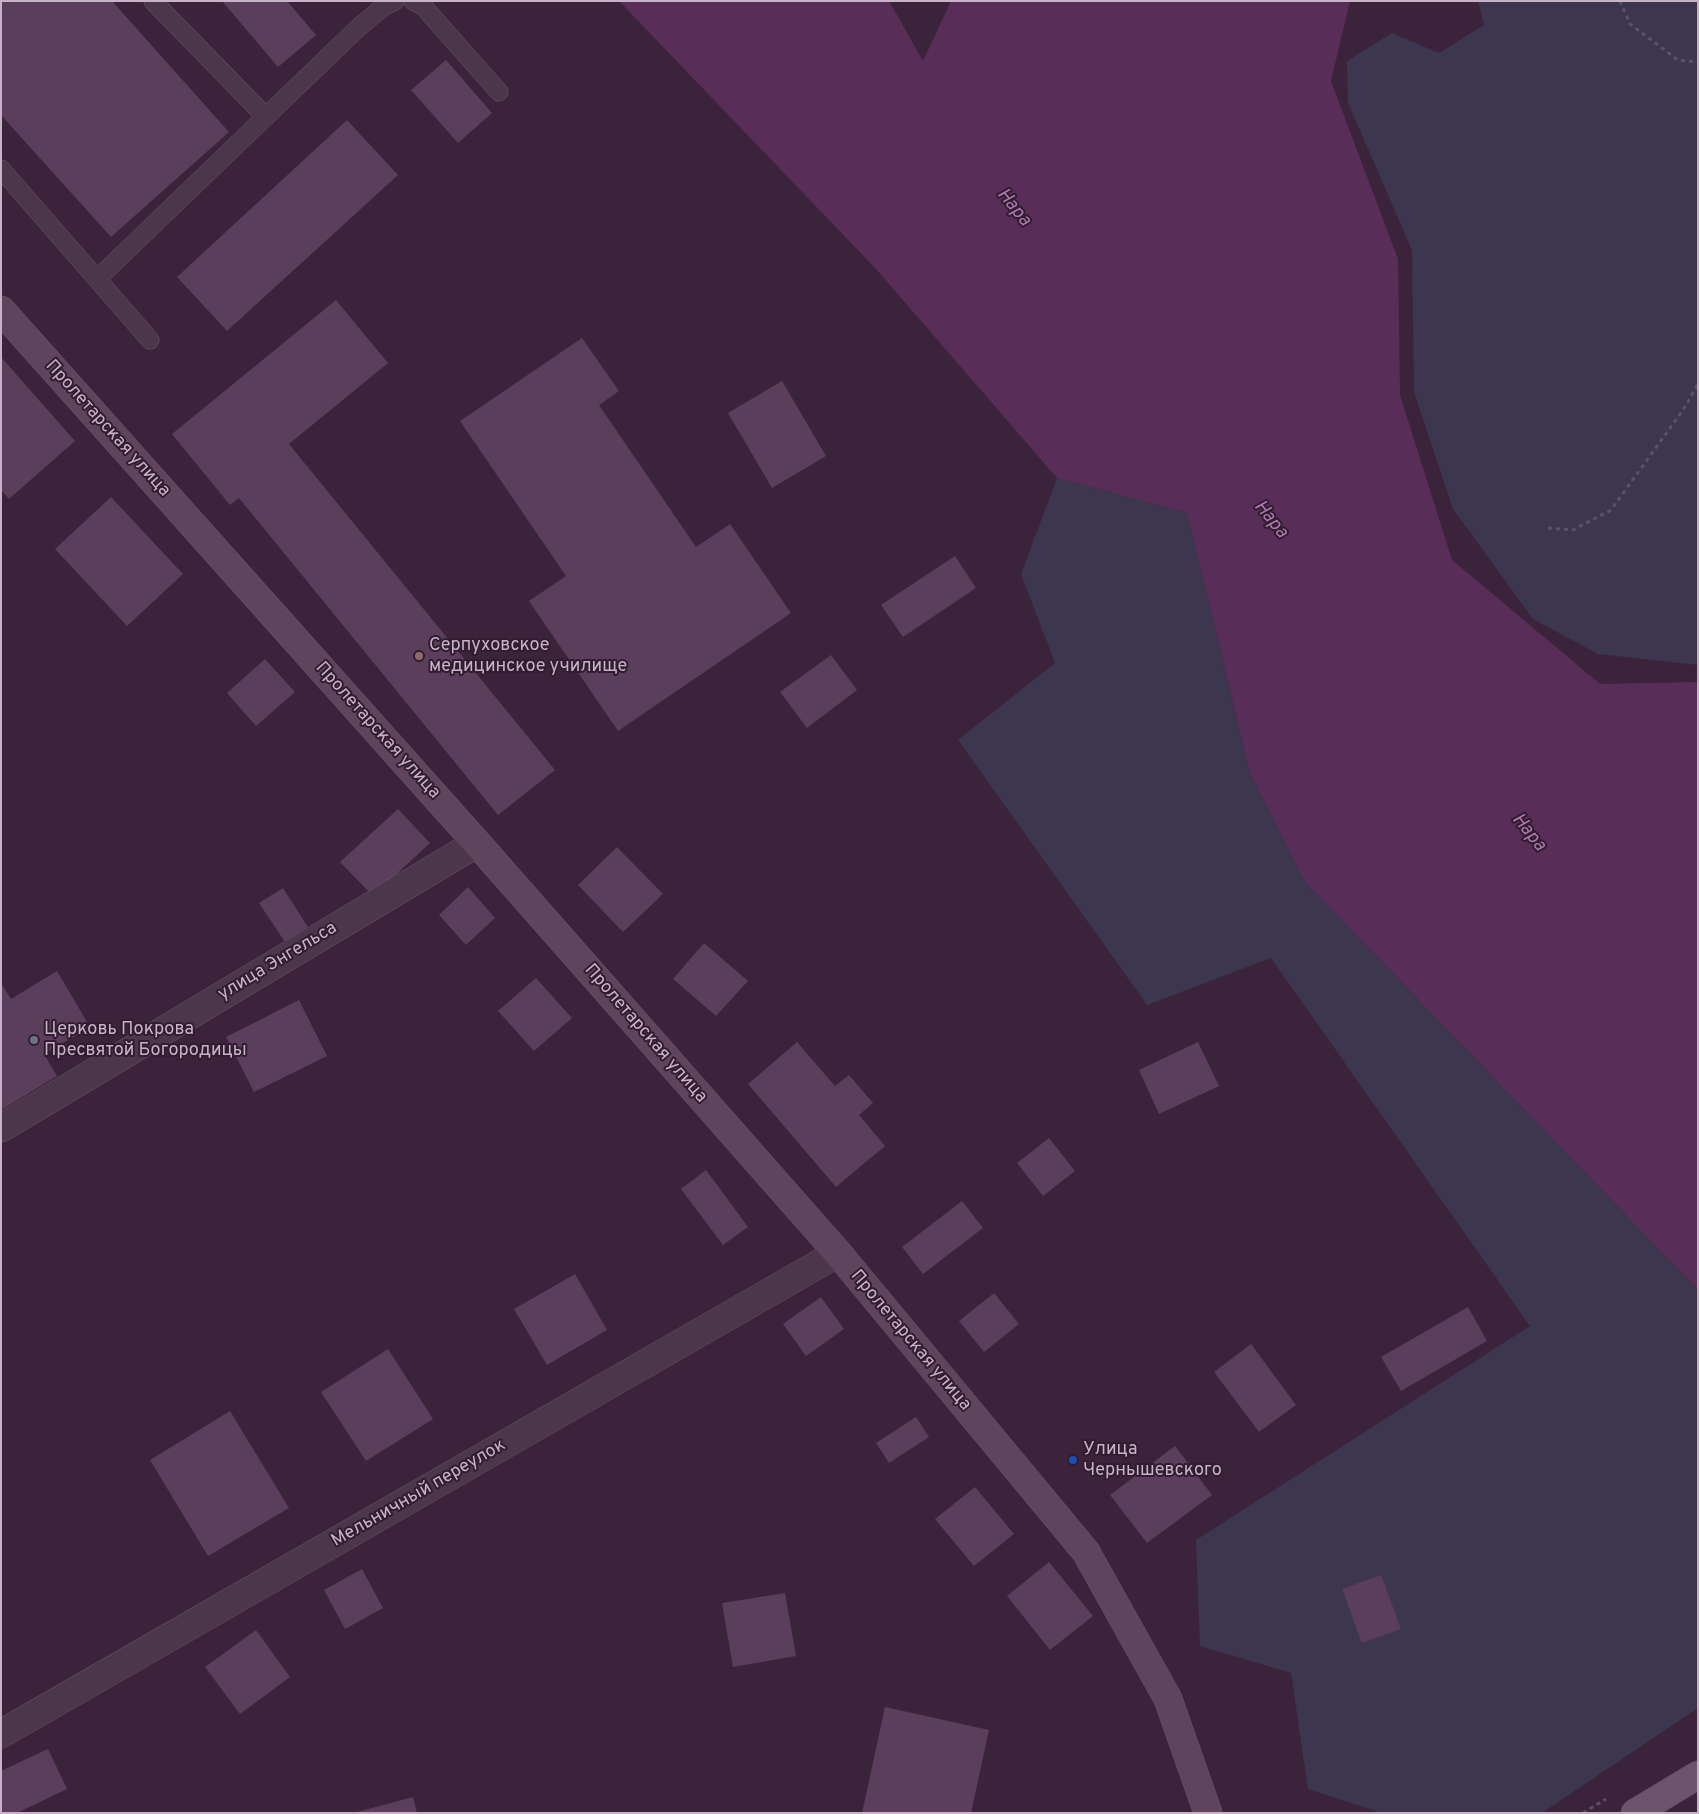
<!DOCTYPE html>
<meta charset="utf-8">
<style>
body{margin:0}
#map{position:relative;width:1699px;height:1814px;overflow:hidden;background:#3b233c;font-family:Overpass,sans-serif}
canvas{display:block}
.frame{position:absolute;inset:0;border:2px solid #c7b2c7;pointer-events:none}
</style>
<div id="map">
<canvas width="1699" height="1814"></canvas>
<div class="frame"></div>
</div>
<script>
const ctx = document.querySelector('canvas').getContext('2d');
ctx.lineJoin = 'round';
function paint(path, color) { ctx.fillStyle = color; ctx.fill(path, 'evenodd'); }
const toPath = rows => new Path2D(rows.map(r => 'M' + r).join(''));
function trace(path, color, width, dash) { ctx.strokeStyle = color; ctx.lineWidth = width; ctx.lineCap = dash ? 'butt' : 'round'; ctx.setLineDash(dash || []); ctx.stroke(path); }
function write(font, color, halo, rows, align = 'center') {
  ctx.font = font + ' Overpass,sans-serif'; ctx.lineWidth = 4; ctx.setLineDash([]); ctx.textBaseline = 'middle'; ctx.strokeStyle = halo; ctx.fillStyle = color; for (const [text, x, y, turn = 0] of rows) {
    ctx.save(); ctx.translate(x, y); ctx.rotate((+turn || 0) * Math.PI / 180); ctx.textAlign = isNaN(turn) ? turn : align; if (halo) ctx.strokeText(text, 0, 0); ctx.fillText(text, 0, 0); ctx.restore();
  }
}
paint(toPath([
 [1478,1,1698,1,1698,665,1598,654,1533,619,1453,509,1414,392,1412,250,1348,103,1347,61,1392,33,1439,53,1484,25],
 [1057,478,1187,513,1250,773,1305,882,1698,1290,1698,1708,1542,1813,1382,1813,1308,1789,1291,1673,1200,1646,1196,1540,1530,1326,1271,958,1147,1005,958,740,1055,663,1021,574]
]), '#3c364f');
paint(toPath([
 [619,1,889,1,923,61,951,1,1350,1,1331,81,1398,259,1400,395,1452,560,1600,684,1698,682,1698,1290,1305,882,1250,773,1187,513,1057,478,876,269]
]), '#582e58');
paint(toPath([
 [1,1,112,1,229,132,111,237,1,115],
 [222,1,287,1,316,35,278,67],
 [446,60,492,113,458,143,411,90],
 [347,120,398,175,227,331,177,277],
 [336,300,388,363,289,444,555,770,498,815,239,498,230,505,172,434],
 [582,338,619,391,599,405,696,547,730,524,791,613,618,731,529,601,566,576,460,421],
 [1,357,75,441,9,499,1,490],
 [782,381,826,456,772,488,728,413],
 [111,497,183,574,127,626,55,549],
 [955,556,976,588,903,637,881,605],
 [831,655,857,690,807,728,780,692],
 [265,659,295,692,256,726,227,693],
 [398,809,430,843,373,896,340,862],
 [617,847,663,894,623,932,578,885],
 [468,887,495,918,466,945,439,915],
 [283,888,308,927,285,942,259,903],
 [704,943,748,981,716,1016,673,979],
 [57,971,90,1027,44,1054,57,1076,3,1109,1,1106,1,983,11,999],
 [536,978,572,1018,534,1051,498,1011],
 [299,1000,327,1056,254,1092,226,1037],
 [797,1042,835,1086,849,1075,873,1103,859,1115,885,1146,836,1187,748,1084],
 [1198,1042,1219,1086,1159,1114,1139,1070],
 [1049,1138,1075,1171,1043,1196,1017,1163],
 [706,1170,748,1227,723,1245,681,1189],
 [962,1201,983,1228,923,1274,902,1247],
 [575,1274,607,1330,547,1365,514,1309],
 [994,1293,1019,1324,984,1352,959,1321],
 [821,1297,844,1329,806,1356,783,1324],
 [1468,1307,1487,1341,1401,1391,1381,1357],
 [1251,1344,1296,1405,1259,1432,1214,1372],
 [388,1349,433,1419,366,1461,321,1392],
 [230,1411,289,1508,208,1556,150,1460],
 [916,1417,929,1437,889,1463,876,1443],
 [1175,1446,1212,1495,1147,1543,1110,1495],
 [975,1487,1014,1534,974,1566,935,1519],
 [1049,1562,1093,1616,1050,1650,1007,1596],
 [362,1569,383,1608,345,1629,324,1590],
 [1381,1575,1401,1629,1362,1643,1342,1589],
 [785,1593,796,1656,733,1667,722,1603],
 [256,1630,290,1677,240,1714,205,1667],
 [885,1707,989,1730,971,1813,862,1813],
 [48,1749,67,1789,17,1813,1,1813,1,1771],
 [413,1797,417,1813,357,1813,357,1812]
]), '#5b3e5b');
const lane = toPath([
 [153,1,266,117],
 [413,1,423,6,499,92],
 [1,169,150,340],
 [97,279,358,28,383,7,395,1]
]);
const street = toPath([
 [1,1128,477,843],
 [1,1734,838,1253]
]);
const secondary = toPath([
 [1,310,477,843,838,1253,1086,1552,1168,1699,1208,1813]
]);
const primary = toPath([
 [1635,1813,1698,1775]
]);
trace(lane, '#675267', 19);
trace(street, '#675267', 29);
trace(secondary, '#675267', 29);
trace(primary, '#554055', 29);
trace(toPath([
 [1620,1,1630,24,1678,60,1698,62],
 [1548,528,1573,530,1611,510,1683,410,1698,384],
 [1583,1813,1606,1799]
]), '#5d5067', 3, [4, 4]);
trace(lane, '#4c364c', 18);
trace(street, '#4c364c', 28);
trace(secondary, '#5f445e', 28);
trace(primary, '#6c546c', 28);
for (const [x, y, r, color] of [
 [419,656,5,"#8d6e63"],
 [34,1040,5,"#6b7280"],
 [1073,1460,5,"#1a4fb4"]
]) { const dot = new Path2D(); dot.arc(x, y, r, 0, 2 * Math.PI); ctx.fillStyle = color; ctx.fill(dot); trace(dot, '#311c31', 2); }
write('18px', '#c7b2c7', '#311c31', [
 ["Пролетарская улица",107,429,48],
 ["Пролетарская улица",377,731,48],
 ["улица Энгельса",278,962,-31],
 ["Пролетарская улица",645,1034,49],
 ["Пролетарская улица",910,1341,50],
 ["Мельничный переулок",419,1494,-30]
]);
write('18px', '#c7b2c7', '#311c31', [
 ["Серпуховское",429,646],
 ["медицинское училище",429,667],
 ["Церковь Покрова",44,1030],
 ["Пресвятой Богородицы",44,1051],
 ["Улица",1083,1450],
 ["Чернышевского",1083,1471]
], 'left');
write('italic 19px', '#af79b0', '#311c31', [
 ["Нара",1013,208,51],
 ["Нара",1270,520,51],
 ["Нара",1528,833,51]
]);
</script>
